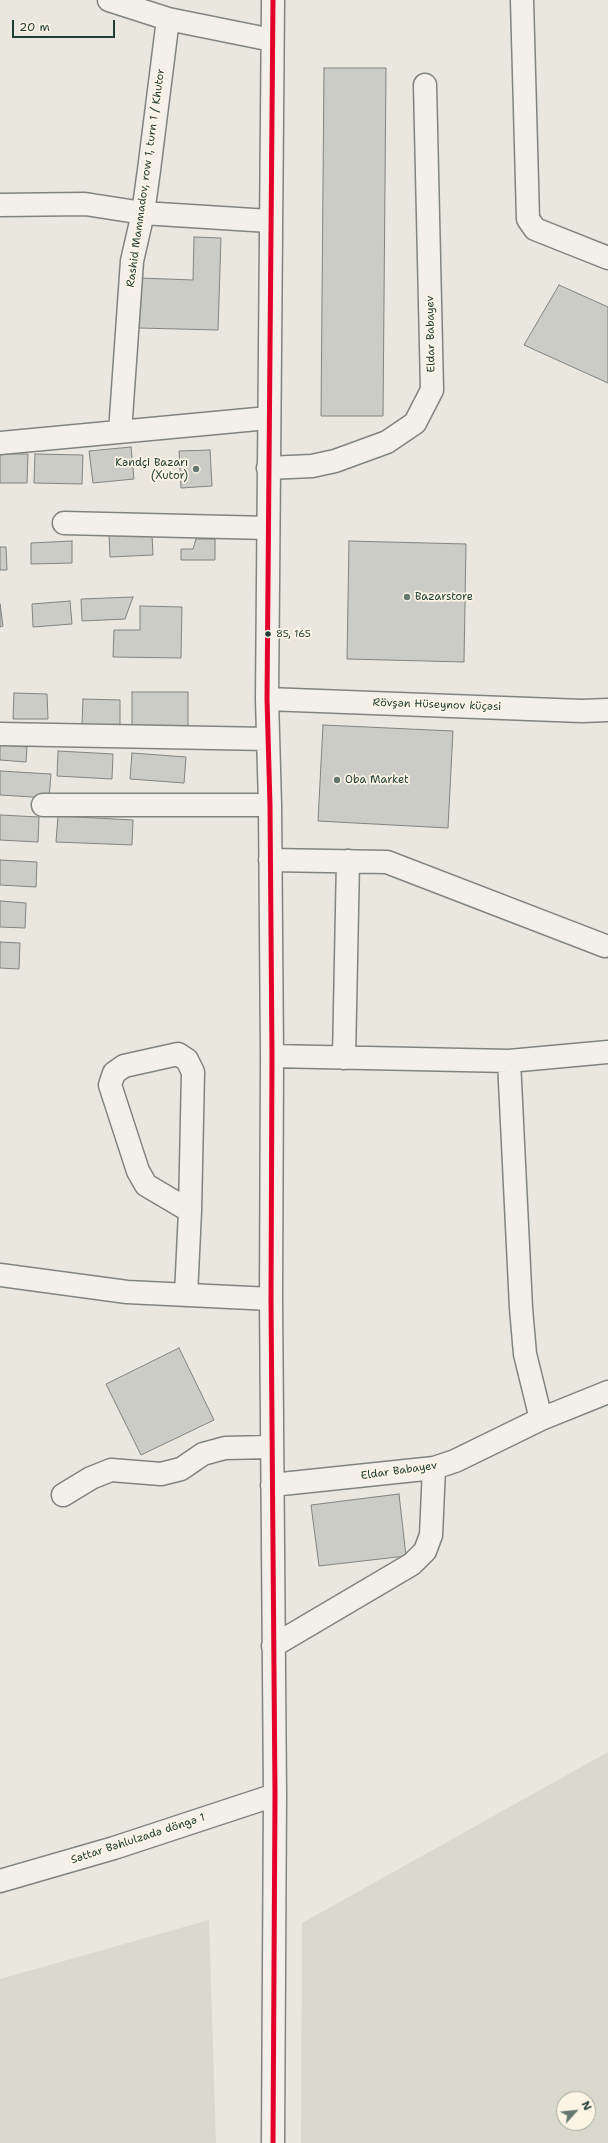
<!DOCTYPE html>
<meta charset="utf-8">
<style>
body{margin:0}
#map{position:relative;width:608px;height:2143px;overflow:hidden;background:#eae7df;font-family:"Shantell Sans",sans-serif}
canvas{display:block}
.north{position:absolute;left:556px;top:2091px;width:40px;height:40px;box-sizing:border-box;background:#fcf5e5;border:1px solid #a4ab9e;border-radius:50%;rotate:63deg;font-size:11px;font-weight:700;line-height:16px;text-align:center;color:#1f3d34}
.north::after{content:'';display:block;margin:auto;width:14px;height:18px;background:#667870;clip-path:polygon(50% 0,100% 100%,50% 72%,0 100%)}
.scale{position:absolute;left:12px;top:20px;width:103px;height:18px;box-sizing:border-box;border:2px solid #1f3d34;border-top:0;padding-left:5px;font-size:12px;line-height:14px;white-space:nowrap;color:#1f3d34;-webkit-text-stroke:3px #fcf5e5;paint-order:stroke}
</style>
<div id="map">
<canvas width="608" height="2143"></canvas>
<div class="north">N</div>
<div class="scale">20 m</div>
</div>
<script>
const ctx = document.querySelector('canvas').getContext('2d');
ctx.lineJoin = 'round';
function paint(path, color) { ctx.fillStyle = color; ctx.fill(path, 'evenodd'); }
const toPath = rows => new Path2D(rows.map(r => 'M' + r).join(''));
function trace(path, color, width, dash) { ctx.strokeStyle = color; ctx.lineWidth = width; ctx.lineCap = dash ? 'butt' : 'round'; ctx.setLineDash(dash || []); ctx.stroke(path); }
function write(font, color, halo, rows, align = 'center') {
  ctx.font = font + ' "Shantell Sans",sans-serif'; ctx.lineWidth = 3.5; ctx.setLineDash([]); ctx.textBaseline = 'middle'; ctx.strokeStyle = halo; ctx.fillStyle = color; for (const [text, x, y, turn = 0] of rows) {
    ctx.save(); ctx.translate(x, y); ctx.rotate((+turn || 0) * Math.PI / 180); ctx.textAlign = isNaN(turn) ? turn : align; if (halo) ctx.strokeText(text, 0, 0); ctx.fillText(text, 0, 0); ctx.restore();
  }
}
paint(toPath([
 [608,1752,608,2143,301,2143,302,1923],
 [564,2099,588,2099,588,2123,564,2123],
 [209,1920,216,2143,0,2143,0,1979]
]), '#dad9cd');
const building = toPath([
 [324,68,386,68,383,416,321,416,324,68],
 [194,237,221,238,218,330,139,328,140,278,193,280,194,237],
 [559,285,608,307,608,383,524,345,559,285],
 [131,447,134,479,93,483,89,451,131,447],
 [210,450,212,486,181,488,179,451,210,450],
 [0,454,28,454,27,483,0,483,0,454],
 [35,454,83,455,82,484,34,483,35,454],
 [152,534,153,555,110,557,109,535,152,534],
 [196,539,215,539,215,560,181,560,181,549,193,549,196,539],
 [72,541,72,563,31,564,31,543,72,541],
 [349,541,466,544,464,662,347,659,349,541],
 [0,547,6,547,7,570,0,570,0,547],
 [133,597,125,619,82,621,81,599,133,597],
 [70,601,72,624,33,627,32,604,70,601],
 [0,604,3,626,0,627,0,604],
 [140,606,182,607,181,658,113,657,114,630,140,630,140,606],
 [132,692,188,692,188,730,132,730,132,692],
 [14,693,47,694,48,719,13,719,14,693],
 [83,699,120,700,120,726,82,725,83,699],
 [323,725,453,731,448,828,318,821,323,725],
 [0,745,27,747,26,762,0,760,0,745],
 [58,751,113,754,112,779,57,776,58,751],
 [132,753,186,757,184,783,130,779,132,753],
 [0,771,51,774,49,798,0,795,0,771],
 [0,815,39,817,38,842,0,840,0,815],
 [58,816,133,820,132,845,56,842,58,816],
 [0,860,37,862,36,887,0,885,0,860],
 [0,901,26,903,25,928,0,927,0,901],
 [0,942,20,943,19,969,0,968,0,942],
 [179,1348,214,1420,141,1455,106,1384,179,1348],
 [399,1494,406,1556,319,1566,311,1505,399,1494]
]);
paint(building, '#ccccc6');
trace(building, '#80847f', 1);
const minor = toPath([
 [109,0,168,19,272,40],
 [273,0,267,699,270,805,272,1056,271,1299,275,1795,273,2143],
 [522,0,528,219,535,229,608,258],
 [0,205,85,204,143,213,269,221],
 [120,432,132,261,143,213,149,170,168,19],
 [0,443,268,418],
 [268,468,312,466,335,461,387,442,415,423,432,390,425,85],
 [64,523,268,528],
 [267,699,582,711,608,710],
 [0,734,267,739],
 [43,805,270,805],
 [270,860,387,862,605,946],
 [272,1056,509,1061,608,1052],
 [344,1058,348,861],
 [509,1061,521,1308,525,1354,541,1419],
 [0,1275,127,1292,271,1299],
 [186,1295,190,1211,193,1072,187,1060,178,1054,124,1066,114,1073,110,1085,138,1171,146,1185,190,1211],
 [272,1485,434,1468,455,1461,541,1419,608,1392],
 [63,1495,91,1478,111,1470,161,1474,181,1469,203,1454,225,1448,272,1447],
 [273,1646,412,1564,425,1551,431,1535,434,1468],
 [0,1881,114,1848,275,1795]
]);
trace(minor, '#80847f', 25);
trace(minor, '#f3f0ea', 22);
trace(toPath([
 [273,0,267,699,270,805,272,1056,271,1299,275,1795,273,2143]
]), '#e4002b', 5);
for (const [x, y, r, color] of [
 [196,469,4,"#667870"],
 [407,597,4,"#667870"],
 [268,634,3.5,"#1f3d34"],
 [337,780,4,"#667870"]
]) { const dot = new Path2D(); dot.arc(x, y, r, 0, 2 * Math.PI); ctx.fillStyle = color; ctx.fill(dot); trace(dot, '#fcf5e5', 1.5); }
write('10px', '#1f3d34', '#fcf5e5', [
 ["85, 165",276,634]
], 'left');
write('11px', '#1f3d34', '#fcf5e5', [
 ["Rashid Mammadov, row 1, turn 1 / Khutor",146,178,-82],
 ["Eldar Babayev",431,334,-91],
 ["Rövşən Hüseynov küçəsi",437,705,2],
 ["Eldar Babayev",399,1471,-8],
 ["Səttar Bəhlulzadə döngə 1",138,1839,-18]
]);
write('11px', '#1f3d34', '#fcf5e5', [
 ["Kəndçi Bazarı",188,463,"right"],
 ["(Xutor)",188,476,"right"],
 ["Bazarstore",415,597],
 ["Oba Market",345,780]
], 'left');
</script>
